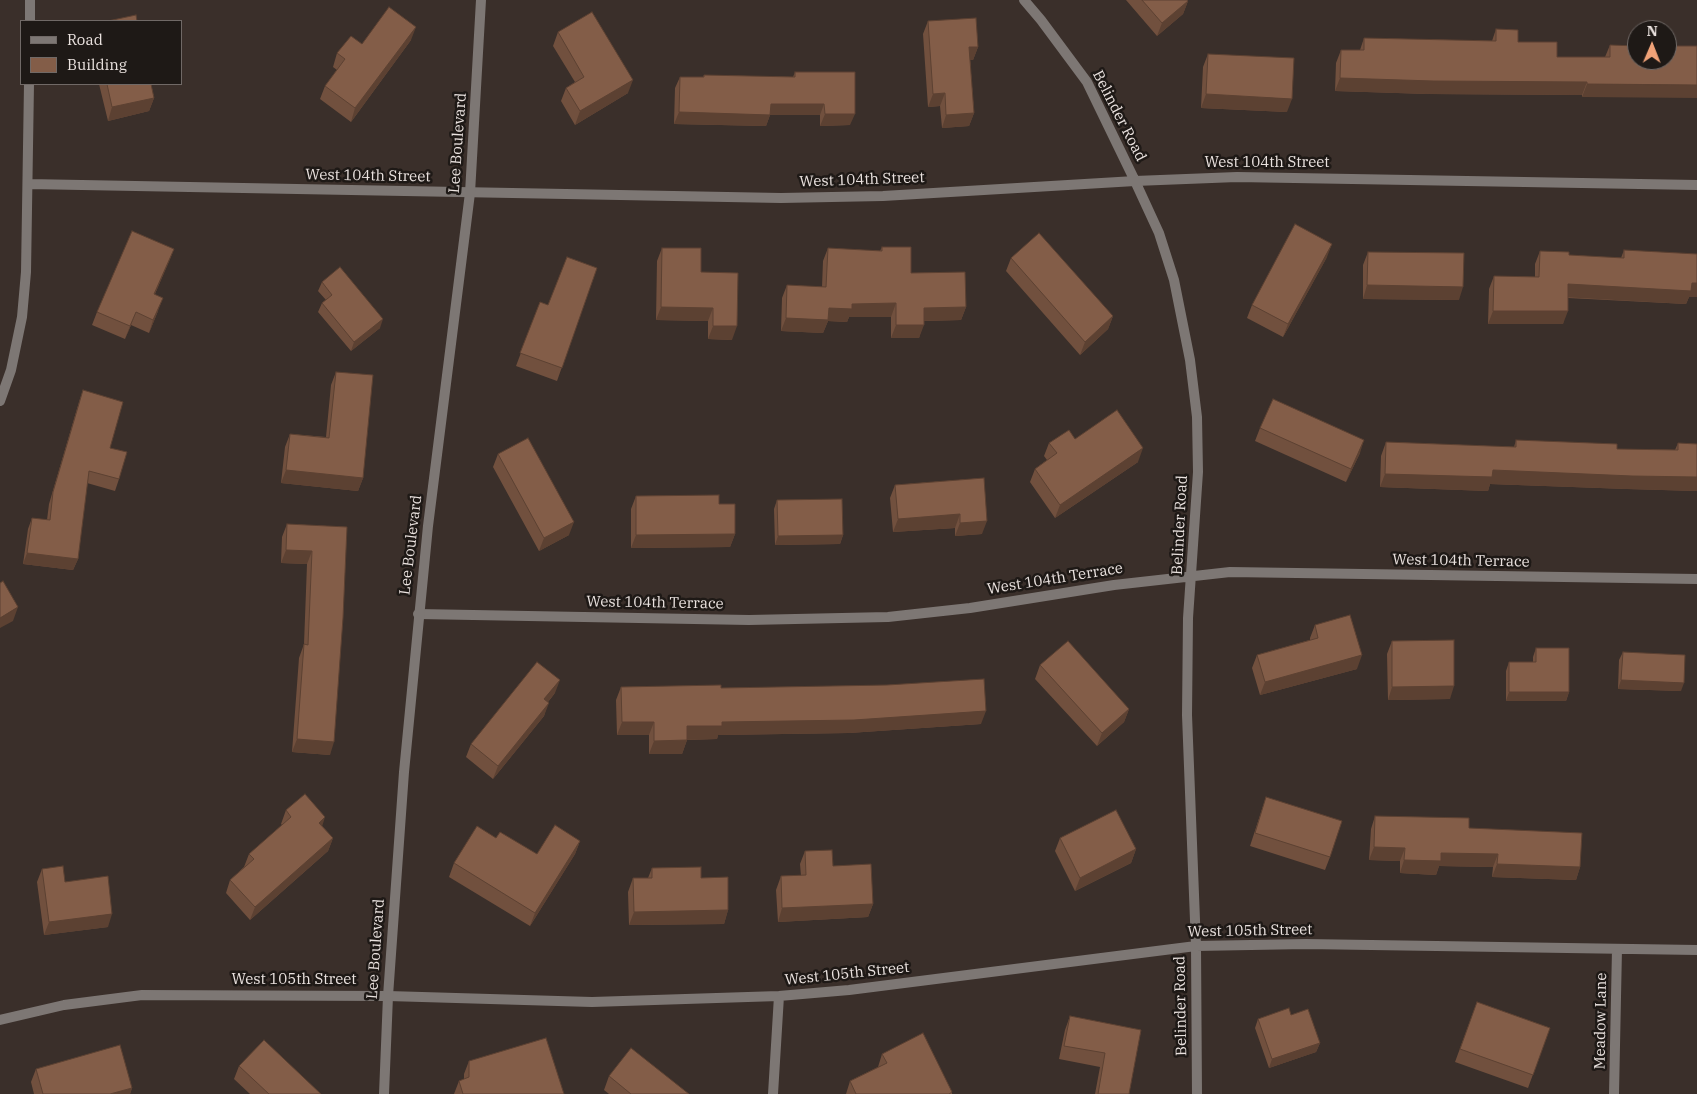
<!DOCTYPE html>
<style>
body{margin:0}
#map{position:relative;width:1697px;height:1094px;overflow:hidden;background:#3a2f2a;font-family:"IBM Plex Serif",serif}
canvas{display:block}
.legend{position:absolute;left:20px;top:20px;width:162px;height:65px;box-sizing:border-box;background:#1e1916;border:1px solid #706966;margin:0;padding:6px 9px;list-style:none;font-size:15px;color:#eae2df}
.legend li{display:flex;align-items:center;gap:10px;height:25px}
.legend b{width:25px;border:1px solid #706966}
.north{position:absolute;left:1627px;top:20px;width:50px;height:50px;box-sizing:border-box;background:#1e1916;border:1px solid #706966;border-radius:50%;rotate:1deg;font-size:14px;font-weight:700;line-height:20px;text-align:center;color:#eae2df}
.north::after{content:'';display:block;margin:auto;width:18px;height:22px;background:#f0a278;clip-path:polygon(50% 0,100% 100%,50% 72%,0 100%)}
</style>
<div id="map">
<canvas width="1697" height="1094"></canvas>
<ul class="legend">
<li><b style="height:6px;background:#7d7774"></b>Road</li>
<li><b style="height:14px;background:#835d48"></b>Building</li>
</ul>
<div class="north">N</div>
</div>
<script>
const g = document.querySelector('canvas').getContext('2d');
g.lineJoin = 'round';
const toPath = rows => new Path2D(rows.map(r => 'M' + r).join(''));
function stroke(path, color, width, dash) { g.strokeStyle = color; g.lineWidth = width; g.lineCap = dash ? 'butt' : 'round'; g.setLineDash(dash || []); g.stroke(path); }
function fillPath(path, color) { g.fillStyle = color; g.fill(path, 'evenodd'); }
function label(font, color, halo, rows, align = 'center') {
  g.font = font + ' "IBM Plex Serif",serif'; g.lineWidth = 5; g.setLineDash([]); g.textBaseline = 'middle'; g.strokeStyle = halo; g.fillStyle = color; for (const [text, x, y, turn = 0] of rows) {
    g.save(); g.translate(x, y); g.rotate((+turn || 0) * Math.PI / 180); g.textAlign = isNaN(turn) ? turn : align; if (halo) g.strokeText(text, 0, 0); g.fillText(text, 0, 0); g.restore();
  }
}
const minor = toPath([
 [1024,0,1041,20,1087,82,1135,181,1159,233,1174,280,1190,360,1197,417,1198,472,1188,618,1187,715,1196,946,1197,1094],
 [30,21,30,0],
 [28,184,781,198,883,196,1135,181,1237,177,1697,185],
 [0,401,11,370,22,317,26,272,29,84],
 [418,614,749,620,888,617,970,608,1114,585,1230,572,1697,579],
 [0,1020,64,1005,142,995,388,996,592,1002,779,996,849,990,1196,946,1306,944,1697,950],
 [773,1094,779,996],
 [1614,1094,1617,949]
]);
const tertiary = toPath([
 [384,1094,388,996,404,772,428,526,470,193,481,0]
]);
const wall = toPath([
 [1126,0,1187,0,1188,1,1183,14,1157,36],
 [928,21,978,47,973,60,970,60,974,113,969,126,942,128,940,106,928,107,923,34],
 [1496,29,1518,42,1557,57,1605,57,1610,45,1637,46,1582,97,1582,95,1428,94,1335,91,1336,63,1341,50,1360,50,1364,38,1492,41],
 [558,32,628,93,575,125,561,101,566,88,575,82,553,46],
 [411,40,351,122,320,99,325,86,337,70,333,67,337,53,362,44],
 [1208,54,1287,112,1201,108,1203,67],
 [795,72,850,125,820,126,820,115,770,115,766,126,674,124,675,88,680,77,703,77,704,75,793,77],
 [99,84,151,84,154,98,149,111,108,121],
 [882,247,911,273,966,307,961,320,924,321,919,338,891,338,891,317,849,317,847,322,828,321,823,333,781,331,782,298,787,285,822,287,823,261,828,248,880,251],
 [662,248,701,272,732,340,708,339,708,321,656,320,657,261],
 [174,249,155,294,158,311,149,333,131,325,125,339,92,325,97,312],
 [1624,250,1689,297,1686,304,1568,298,1563,324,1488,324,1489,289,1494,276,1535,277,1535,264,1540,251,1569,255,1621,258],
 [1368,252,1459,300,1363,299,1363,265],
 [1327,257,1283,337,1247,318,1252,305],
 [1011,258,1113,316,1108,329,1080,355,1006,271],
 [597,268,557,381,516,366,540,302,548,305],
 [322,282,380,328,351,351,318,312,322,303,326,300,318,291],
 [336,372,363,478,358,491,281,483,285,447,290,434,326,437,331,385],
 [83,390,110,448,119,479,115,491,87,483,78,559,73,570,23,564,28,529,32,518,47,520,49,504,79,402],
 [1260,428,1360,453,1346,482,1255,441],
 [1516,440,1617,449,1675,450,1678,443,1697,444,1697,491,1627,489,1490,484,1488,491,1380,487,1381,456,1386,442,1514,447],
 [1049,443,1138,462,1055,518,1030,482,1035,469,1047,460,1044,456],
 [498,454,569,535,539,551,493,467],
 [984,478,982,534,955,536,955,528,893,532,890,498,895,485],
 [636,496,719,504,735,534,730,547,631,548,631,509],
 [777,500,843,535,840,544,775,545,774,509],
 [287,524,347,527,330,755,292,752,299,658,304,644,307,564,281,563,282,537],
 [1315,625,1357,669,1260,695,1252,668,1257,655,1310,640,1310,638],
 [1392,641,1450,699,1388,700,1387,654],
 [1536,648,1569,692,1566,701,1506,701,1506,671,1509,662,1533,662,1533,657],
 [1623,652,1681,691,1618,689,1619,660],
 [1040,665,1129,709,1124,722,1097,746,1035,679],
 [621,687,721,688,981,724,849,733,718,735,717,739,687,740,682,754,649,754,649,735,617,735,616,700],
 [555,693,548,702,544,716,493,779,466,757,471,744],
 [1266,797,1330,857,1325,870,1250,846],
 [286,810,322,826,333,838,328,851,250,920,226,893,230,880,244,867,249,854,282,825,281,824],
 [1375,816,1469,828,1580,867,1576,880,1492,877,1493,867,1439,866,1436,875,1400,873,1400,861,1369,860,1371,829],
 [1060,838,1136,849,1131,863,1075,891,1055,851],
 [580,841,575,854,530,926,449,877,454,863,537,854],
 [805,851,873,904,868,917,778,922,776,890,781,876,801,876,800,864],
 [652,868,701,878,728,910,724,924,629,925,628,892,633,878,648,878],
 [42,869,65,882,108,927,44,935,37,882],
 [1477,1002,1550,1028,1528,1088,1455,1062],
 [1291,1015,1320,1043,1316,1052,1269,1068,1255,1028,1258,1019],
 [1070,1016,1141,1030,1129,1094,1095,1094,1100,1067,1059,1059,1065,1030],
 [882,1054,952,1092,952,1094,846,1094,850,1081,878,1067],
 [469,1061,564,1094,454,1094,459,1081,464,1079,464,1074],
 [239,1066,321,1094,250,1094,234,1079],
 [36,1069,132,1088,130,1094,34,1094,31,1082],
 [609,1076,689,1094,609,1094,604,1090]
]);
const shadedWall = toPath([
 [1188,1,1183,14,1157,36,1162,23],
 [416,27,411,40,351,122,355,108],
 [969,47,978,47,973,60,965,60],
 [1340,78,1587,82,1582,95,1428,94,1335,91],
 [633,80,628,93,575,125,580,111],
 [1587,84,1697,85,1697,98,1582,97],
 [945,93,940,106,928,107,933,94],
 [1206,94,1292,99,1287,112,1201,108],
 [154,98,149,111,108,121,112,107],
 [771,104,824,104,820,115,770,115,766,126,674,124,679,112],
 [974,113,969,126,942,128,946,115],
 [825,114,855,114,850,125,820,126],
 [1332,244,1327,257,1283,337,1288,324],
 [174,249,169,262,149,307,154,294],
 [1692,283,1697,283,1697,297,1689,297,1686,304,1563,297,1568,284],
 [1367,285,1463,287,1459,300,1363,299],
 [163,298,158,311,149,333,153,320],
 [896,303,891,317,849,317,847,322,828,321,823,333,781,331,786,318,829,308,852,304],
 [661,307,713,308,708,321,656,320],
 [966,307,961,320,919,321,924,308],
 [1493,311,1568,311,1563,324,1488,324],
 [136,312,131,325,125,339,130,326],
 [1113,316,1108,329,1080,355,1085,342],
 [383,319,380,328,351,351,354,342],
 [896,325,924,325,919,338,891,338],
 [713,326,737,326,732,340,708,339],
 [1364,440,1360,453,1346,482,1351,469],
 [1143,448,1138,462,1055,518,1060,505],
 [286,470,363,478,358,491,281,483],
 [1493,470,1697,477,1697,491,1627,489,1490,484,1488,491,1380,487,1385,474],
 [960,514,955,528,893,532,898,519],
 [987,521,982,534,955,536,960,523],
 [574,522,569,535,539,551,544,538],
 [735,534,730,547,631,548,636,535],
 [843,535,840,544,775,545,778,536],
 [286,550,312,551,307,564,281,563],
 [27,553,78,559,73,570,23,564],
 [18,607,13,621,0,628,0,618],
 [1362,655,1357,669,1260,695,1265,682],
 [560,680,555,693,539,713,544,699],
 [1621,680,1684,683,1681,691,1618,689],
 [1454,686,1450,699,1388,700,1392,687],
 [1509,692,1569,692,1566,701,1506,701],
 [549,703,544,716,493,779,498,766],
 [1129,709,1124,722,1097,746,1102,733],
 [986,711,981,724,849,733,718,735,717,739,682,740,687,726,722,722],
 [622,722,654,722,649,735,617,735],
 [297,739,334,742,330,755,292,752],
 [687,740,682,754,649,754,654,741],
 [325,817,321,830,319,823],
 [333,838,328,851,250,920,255,907],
 [580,841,575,854,530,926,535,913],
 [1374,847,1405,848,1400,861,1369,860],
 [1136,849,1131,863,1075,891,1080,878],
 [1441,853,1498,854,1493,867,1439,866,1436,875,1400,873,1404,860],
 [1497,864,1580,867,1576,880,1492,877],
 [873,904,868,917,778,922,782,908],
 [728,910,724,924,629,925,634,912],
 [112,914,108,927,44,935,49,922],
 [1320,1043,1316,1052,1269,1068,1272,1059],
 [132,1088,130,1094,110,1094]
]);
const building = toPath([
 [1142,0,1187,0,1188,1,1162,23,1142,0],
 [389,7,416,27,355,108,325,86,345,59,337,53,351,36,362,44,389,7],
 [592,12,633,80,580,111,566,88,584,77,558,32,592,12],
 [136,15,137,21,108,21,136,15],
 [976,18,978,47,969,47,974,113,946,115,945,93,933,94,928,21,976,18],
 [1496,29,1518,30,1518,42,1557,42,1557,57,1610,57,1610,45,1637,46,1637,60,1667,60,1667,46,1697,46,1697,85,1587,84,1587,82,1433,81,1340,78,1341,50,1364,50,1364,38,1496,41,1496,29],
 [1208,54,1294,58,1292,99,1206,94,1208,54],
 [795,72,855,72,855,114,825,114,824,104,771,104,770,115,679,112,680,77,704,77,704,75,795,77,795,72],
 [107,84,151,84,154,98,112,107,107,84],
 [1295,224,1332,244,1288,324,1252,305,1295,224],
 [132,231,174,249,154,294,163,298,153,320,136,312,130,326,97,312,132,231],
 [1039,233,1113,316,1085,342,1011,258,1039,233],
 [882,247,911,247,911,273,965,272,966,307,924,308,924,325,896,325,896,303,852,304,852,309,829,308,828,320,786,318,787,285,826,287,828,248,882,251,882,247],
 [662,248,701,248,701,272,738,273,737,326,713,326,713,308,661,307,662,248],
 [1624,250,1697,254,1697,283,1692,283,1691,291,1568,284,1568,311,1493,311,1494,276,1539,277,1540,251,1569,252,1569,255,1624,258,1624,250],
 [1368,252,1464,253,1463,287,1367,285,1368,252],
 [567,257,597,268,562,368,520,353,540,302,548,305,567,257],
 [340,267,383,319,354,342,322,303,332,295,322,282,340,267],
 [336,372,373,375,363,478,286,470,290,434,329,438,336,372],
 [83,390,123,402,110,448,127,452,119,479,89,471,78,559,27,553,32,518,50,520,53,492,83,390],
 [1273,399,1364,440,1351,469,1260,428,1273,399],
 [1117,410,1143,448,1060,505,1035,469,1057,453,1049,443,1069,430,1075,439,1117,410],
 [528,438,574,522,544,538,498,454,528,438],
 [1516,440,1617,444,1617,449,1678,450,1678,443,1697,444,1697,477,1632,476,1493,470,1492,477,1385,474,1386,442,1516,447,1516,440],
 [984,478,987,521,960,523,960,514,898,519,895,485,984,478],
 [719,495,719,504,735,504,735,534,636,535,636,496,719,495],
 [842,499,843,535,778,536,777,500,842,499],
 [287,524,347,527,343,618,334,742,297,739,304,644,308,645,312,551,286,550,287,524],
 [3,581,18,607,0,618,0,583,3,581],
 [1350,615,1362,655,1265,682,1257,655,1318,638,1315,625,1350,615],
 [1454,640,1454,686,1392,687,1392,641,1454,640],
 [1068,641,1129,709,1102,733,1040,665,1068,641],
 [1536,648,1569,648,1569,692,1509,692,1509,662,1536,662,1536,648],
 [1623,652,1685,655,1684,683,1621,680,1623,652],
 [537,662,560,680,544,699,549,703,498,766,471,744,537,662],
 [984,679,986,711,854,720,722,722,722,726,687,726,687,740,654,741,654,722,622,722,621,687,721,685,721,688,887,685,984,679],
 [305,794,325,817,319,823,333,838,255,907,230,880,254,859,249,854,291,817,286,810,305,794],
 [1266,797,1342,821,1330,857,1255,833,1266,797],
 [1116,810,1136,849,1080,878,1060,838,1116,810],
 [1375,816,1469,818,1469,828,1582,833,1580,867,1497,864,1498,854,1441,853,1441,861,1404,860,1405,848,1374,847,1375,816],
 [555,825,580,841,535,913,454,863,477,826,496,838,500,832,537,854,555,825],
 [832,850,833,866,871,864,873,904,782,908,781,876,806,875,805,851,832,850],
 [63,866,65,882,108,876,112,914,49,922,42,869,63,866],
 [701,867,701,878,728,877,728,910,634,912,633,878,652,878,652,868,701,867],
 [1477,1002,1550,1028,1533,1075,1460,1049,1477,1002],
 [1289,1008,1291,1015,1308,1009,1320,1043,1272,1059,1258,1019,1289,1008],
 [1070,1016,1141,1030,1129,1094,1098,1094,1105,1053,1064,1046,1070,1016],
 [923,1033,952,1092,949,1094,856,1094,850,1081,887,1063,882,1054,923,1033],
 [546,1038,564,1094,463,1094,459,1081,469,1077,469,1061,546,1038],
 [264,1040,321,1094,269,1094,239,1066,264,1040],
 [120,1045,132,1088,110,1094,43,1094,36,1069,120,1045],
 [631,1048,689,1094,631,1094,609,1076,631,1048]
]);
const streetNames = [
 ["Belinder Road",1119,116,63],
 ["Lee Boulevard",458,143,-86],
 ["West 104th Street",1267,163],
 ["West 104th Street",368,176,1],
 ["West 104th Street",862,180,-2],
 ["Belinder Road",1180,525,-87],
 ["Lee Boulevard",411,545,-83],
 ["West 104th Terrace",1461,561,1],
 ["West 104th Terrace",1055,579,-9],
 ["West 104th Terrace",655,603,1],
 ["West 105th Street",1250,931,-1],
 ["Lee Boulevard",376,949,-86],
 ["West 105th Street",847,974,-6],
 ["West 105th Street",294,980],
 ["Belinder Road",1181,1006,-91],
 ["Meadow Lane",1601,1021,-89]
];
stroke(minor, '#7d7774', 10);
stroke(tertiary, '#7d7774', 10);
fillPath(wall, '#71503e');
fillPath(shadedWall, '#5c4132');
fillPath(building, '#835d48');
stroke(building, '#5c4132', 1);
label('15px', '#eae2df', '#1e1916', streetNames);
</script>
